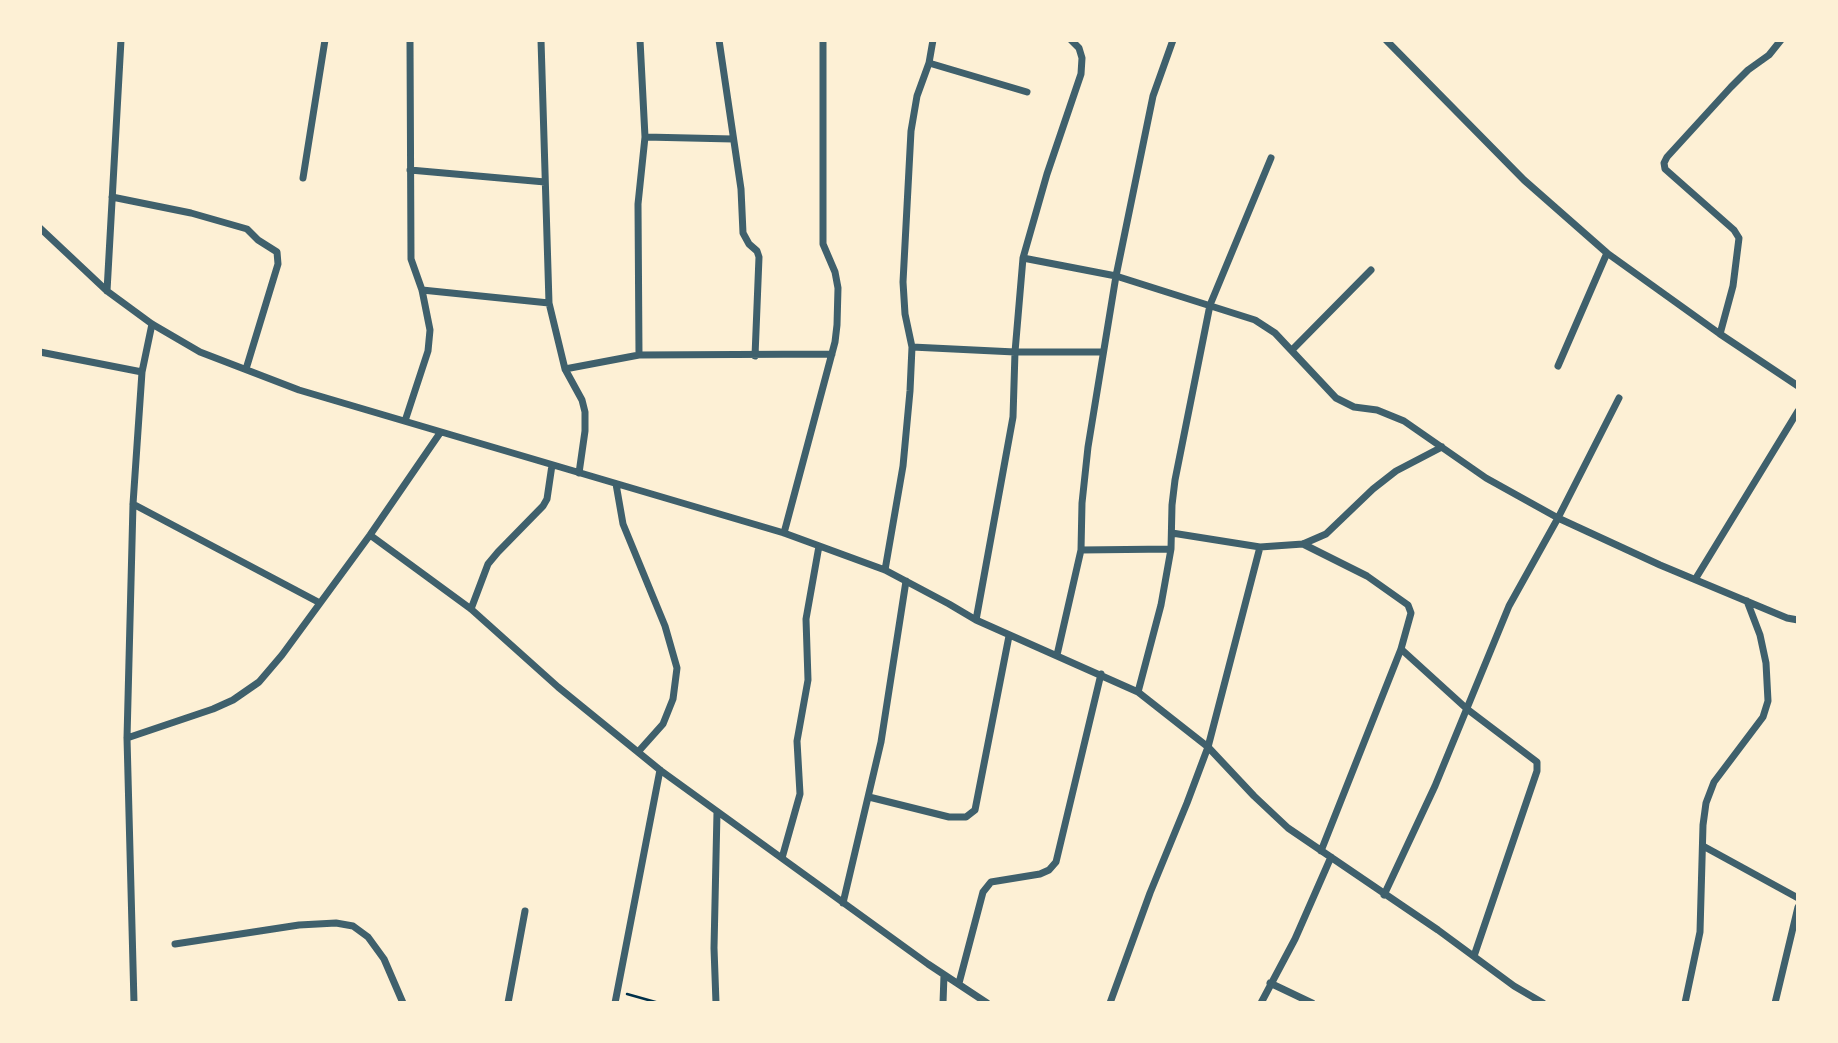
<!DOCTYPE html>
<style>
body{margin:0}
#map{position:relative;width:1838px;height:1043px;overflow:hidden;background:#fdf0d5;font-family:"Fira Sans Condensed",sans-serif}
canvas{display:block}
.frame{position:absolute;inset:0;border:42px solid #fdf0d5;pointer-events:none}
</style>
<div id="map">
<canvas width="1838" height="1043"></canvas>
<div class="frame"></div>
</div>
<script>
const g = document.querySelector('canvas').getContext('2d');
g.lineJoin = 'round';
const toPath = rows => new Path2D(rows.map(r => 'M' + r).join(''));
function stroke(path, color, width, dash) { g.strokeStyle = color; g.lineWidth = width; g.lineCap = dash ? 'butt' : 'round'; g.setLineDash(dash || []); g.stroke(path); }
const path = toPath([
 [627,994,659,1003]
]);
const minor = toPath([
 [541,40,549,303,565,369,582,400,585,412,585,431,579,473],
 [719,40,741,189,743,233,749,244,757,251,759,257,755,356],
 [1386,40,1524,180,1607,253,1720,334,1798,386],
 [929,63,1027,92],
 [645,137,733,139],
 [410,170,545,182],
 [303,178,325,40],
 [112,197,191,213,247,229,258,240,277,252,278,264,246,369],
 [40,228,107,291,152,324,200,352,299,390,784,533,885,570,949,604,976,620,1138,692,1208,747,1254,796,1288,828,1438,930,1514,986,1543,1003],
 [1023,258,1116,276,1255,320,1275,333,1336,398,1354,407,1377,410,1404,421,1486,478,1558,518,1660,565,1787,618,1798,620],
 [422,290,549,303],
 [107,291,121,40],
 [1720,334,1733,286,1739,238,1734,230,1665,169,1664,163,1667,157,1731,87,1748,70,1769,55,1781,40],
 [912,347,1015,352,1103,352],
 [1292,350,1371,270],
 [40,352,142,372],
 [639,355,638,204,645,137,640,40],
 [1558,366,1607,253],
 [565,369,639,355,832,354],
 [405,421,428,351,430,330,422,290,411,259,410,40],
 [616,484,623,524,665,626,677,668,673,699,663,724,638,752],
 [133,504,320,603],
 [784,533,835,342,837,325,838,288,835,272,823,244,823,40],
 [1172,533,1260,547,1303,544,1326,534,1373,489,1396,471,1442,447],
 [370,535,471,609,558,687,660,770,928,964,987,1003],
 [1303,544,1367,576,1408,605,1411,613,1401,649,1321,851],
 [1081,550,1171,549],
 [885,570,903,466,910,391,912,347,905,314,903,282,911,131,917,96,929,63,933,40],
 [1696,578,1798,411],
 [471,609,488,564,498,552,543,506,547,499,552,465],
 [976,620,1013,417,1015,352,1023,258,1047,174,1081,74,1082,58,1079,48,1071,40],
 [1401,649,1467,709,1537,762,1537,771,1474,956],
 [1057,655,1081,550,1082,503,1088,447,1116,276,1153,96,1173,40],
 [1138,692,1161,605,1171,549,1172,505,1175,480,1210,305,1271,158],
 [127,738,213,709,233,700,259,682,282,655,370,535,440,433],
 [869,797,949,817,966,817,975,810,1009,636],
 [1703,846,1798,898],
 [782,858,800,794,797,741,808,680,806,619,819,546],
 [1384,895,1435,786,1509,606,1558,518,1619,398],
 [843,903,881,742,906,581],
 [175,944,299,925,336,923,353,926,368,937,384,959,403,1003],
 [959,983,983,892,991,882,1040,874,1049,870,1056,862,1101,674],
 [1270,983,1312,1003],
 [134,1003,127,738,133,504,142,372,152,324],
 [508,1003,525,911],
 [615,1003,660,770],
 [716,1003,714,948,717,812],
 [943,1003,944,975],
 [1110,1003,1150,893,1187,803,1208,747,1260,547],
 [1261,1003,1295,939,1331,857],
 [1685,1003,1700,932,1703,825,1706,803,1714,782,1763,717,1768,701,1766,663,1760,635,1747,601],
 [1775,1003,1798,907]
]);
stroke(path, '#003049', 2.5);
stroke(minor, '#3f606c', 7);
</script>
